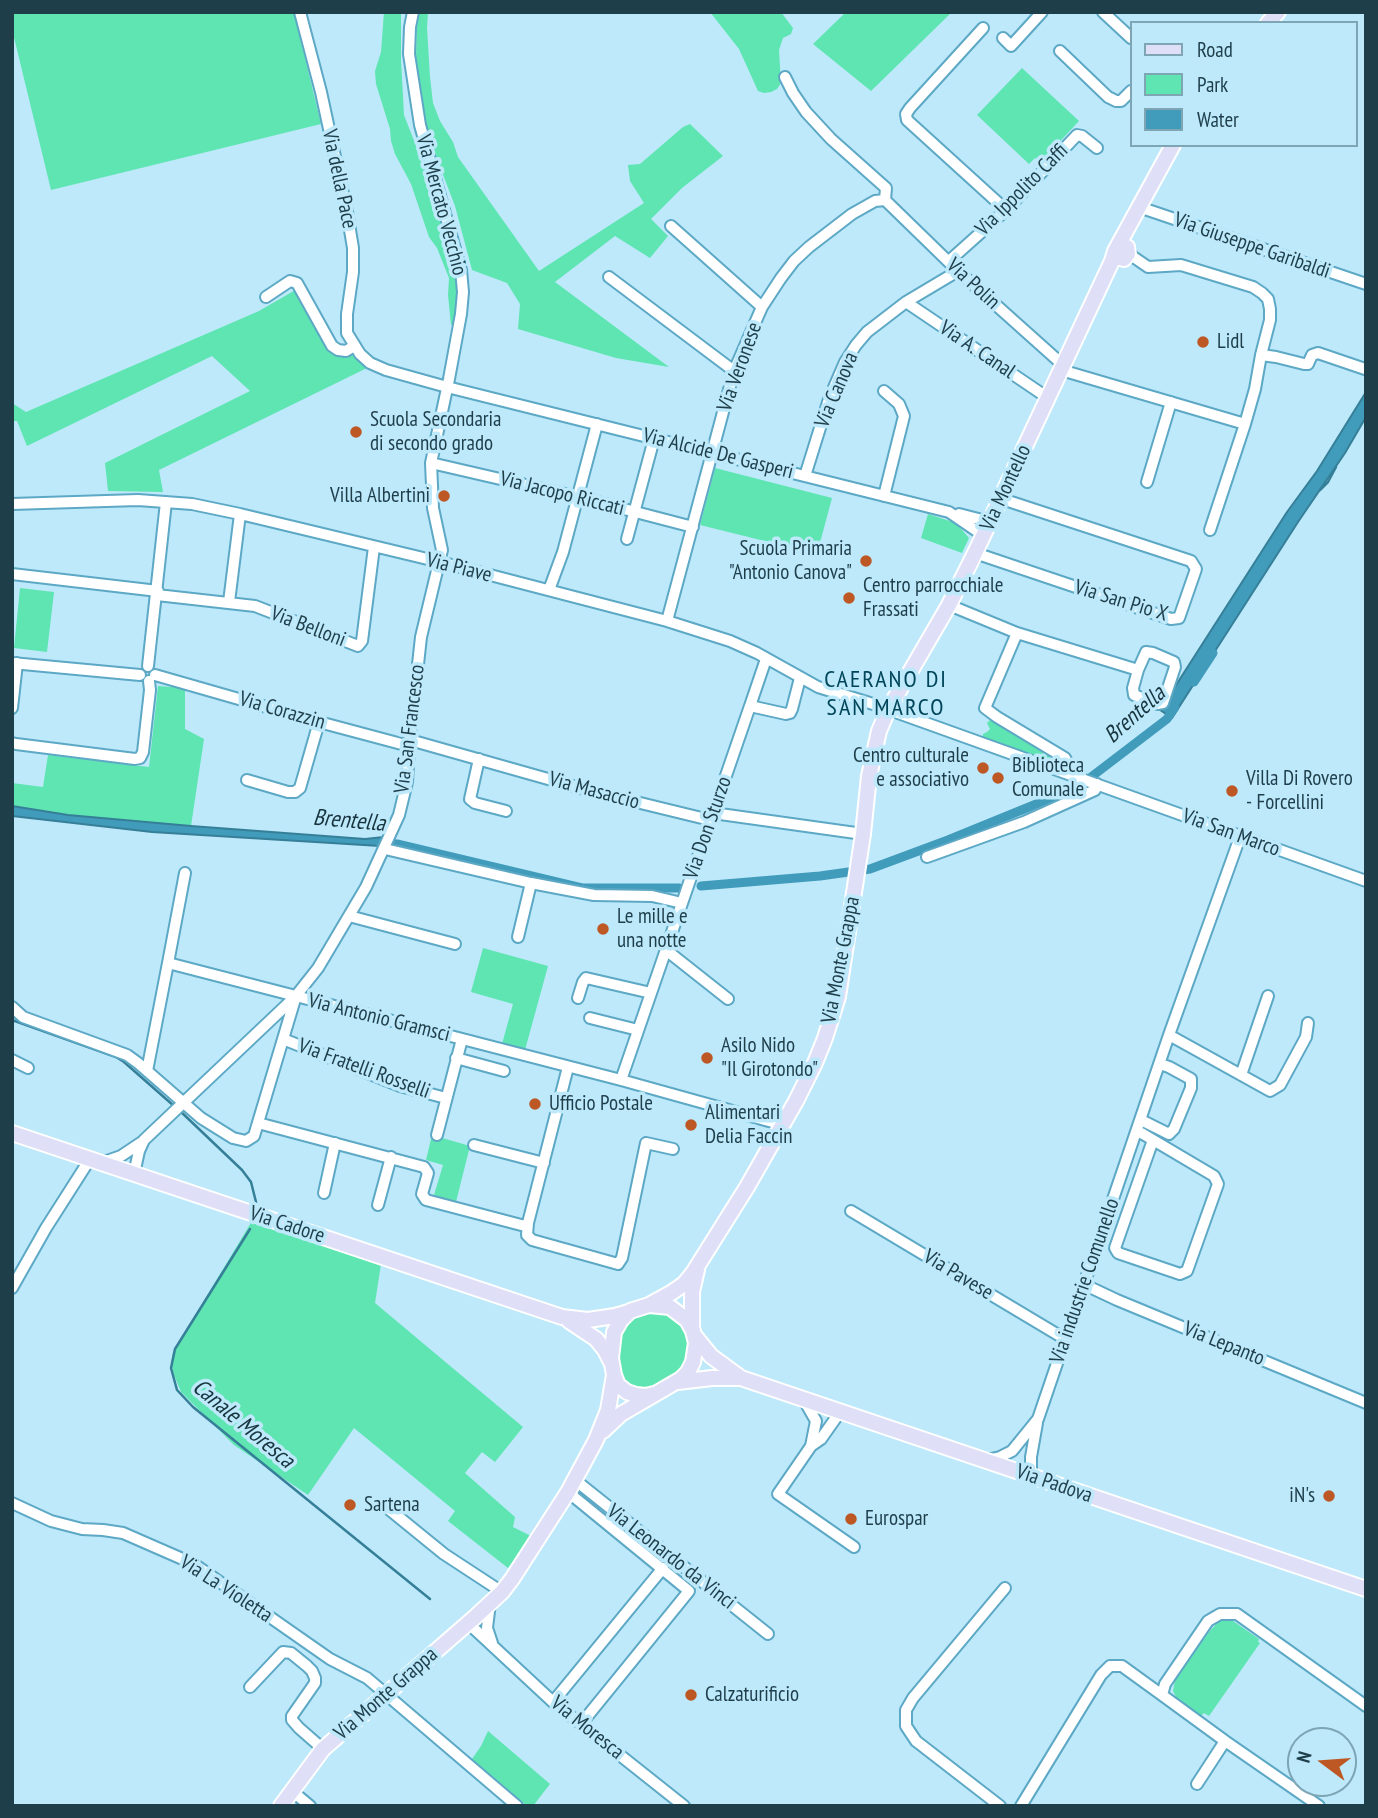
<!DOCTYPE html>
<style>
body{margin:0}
#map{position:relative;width:1378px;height:1818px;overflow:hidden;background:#bde9fb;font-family:"PT Sans Narrow",sans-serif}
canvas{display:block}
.frame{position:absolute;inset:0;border:14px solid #1e3e4a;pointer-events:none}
.legend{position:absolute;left:1130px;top:21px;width:228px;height:126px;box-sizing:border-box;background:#bde9fb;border:2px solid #7da5b4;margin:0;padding:9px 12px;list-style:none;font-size:21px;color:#1e3e4a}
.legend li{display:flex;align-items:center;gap:14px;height:35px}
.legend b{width:35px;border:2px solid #7da5b4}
.north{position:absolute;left:1287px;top:1727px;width:70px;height:70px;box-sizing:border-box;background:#bde9fb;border:2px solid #7da5b4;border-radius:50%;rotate:286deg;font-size:19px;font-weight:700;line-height:28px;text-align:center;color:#1e3e4a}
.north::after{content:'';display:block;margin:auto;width:24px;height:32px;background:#bd5825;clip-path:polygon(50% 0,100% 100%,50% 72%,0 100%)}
</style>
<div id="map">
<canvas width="1378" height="1818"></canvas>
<div class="frame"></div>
<ul class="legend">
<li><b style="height:9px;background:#dfe0f7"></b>Road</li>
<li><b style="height:19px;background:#5ee5b1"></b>Park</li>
<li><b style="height:19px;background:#419bba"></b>Water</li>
</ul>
<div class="north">N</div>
</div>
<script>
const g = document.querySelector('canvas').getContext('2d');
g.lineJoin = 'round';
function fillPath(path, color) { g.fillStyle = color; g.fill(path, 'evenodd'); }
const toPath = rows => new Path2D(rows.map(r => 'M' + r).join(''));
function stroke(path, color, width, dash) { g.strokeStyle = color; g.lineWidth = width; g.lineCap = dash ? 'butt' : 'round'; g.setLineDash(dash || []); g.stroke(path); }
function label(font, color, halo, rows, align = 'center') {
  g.font = font + ' "PT Sans Narrow",sans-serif'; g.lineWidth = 7; g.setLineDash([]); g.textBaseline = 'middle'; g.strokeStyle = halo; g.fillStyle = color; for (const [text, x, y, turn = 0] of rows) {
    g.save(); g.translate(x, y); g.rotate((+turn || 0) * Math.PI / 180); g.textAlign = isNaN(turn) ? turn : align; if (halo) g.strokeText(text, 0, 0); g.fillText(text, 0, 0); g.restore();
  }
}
const green = toPath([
 [12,12,294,12,321,124,51,190,12,29],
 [384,12,401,12,401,60,404,115,441,210,461,288,456,323,451,325,448,295,449,278,437,248,429,237,411,184,395,154,391,141,390,129,376,84,375,71,381,52],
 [417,12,428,12,427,28,430,77,433,103,440,121,453,142,458,157,539,271,644,203,630,181,628,165,640,164,683,127,690,124,723,156,682,188,651,219,668,236,650,258,615,236,555,282,669,367,616,358,518,329,520,304,507,283,472,270,455,206,419,112,416,60],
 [710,12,781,12,793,28,791,34,783,38,779,50,781,83,777,89,771,92,764,93,758,91,739,49],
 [846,12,952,12,871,91,813,44],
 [1022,68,1079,121,1040,163,1035,158,1029,164,977,115],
 [297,289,333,354,349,353,369,367,159,470,163,492,108,491,105,463,250,391,212,356,27,446,17,421,12,421,12,403,26,412,259,311],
 [715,468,832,498,817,554,700,525],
 [928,514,956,523,969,538,962,553,921,538],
 [20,588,54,592,47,652,14,648],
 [158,686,185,688,185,729,204,739,191,826,68,815,12,806,12,783,43,787,48,755,149,767],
 [990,720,1059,761,1058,764,1054,765,983,739,983,734,987,732,990,729,987,723],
 [483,948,548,966,525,1050,502,1044,513,1004,471,992],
 [432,1135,470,1146,456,1202,434,1195,443,1165,426,1160],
 [252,1221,381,1264,375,1303,523,1427,495,1462,482,1452,465,1473,515,1517,513,1527,531,1536,508,1568,448,1521,455,1511,354,1428,308,1495,234,1445,181,1392,174,1375,171,1363,173,1352],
 [650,1311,667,1312,683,1323,690,1339,689,1358,679,1373,651,1389,647,1390,634,1389,624,1382,618,1369,617,1346,619,1335,624,1325,634,1316],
 [1224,1619,1233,1621,1259,1639,1258,1642,1260,1643,1209,1716,1204,1713,1201,1716,1177,1699,1173,1691,1175,1680,1209,1632,1218,1622],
 [488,1731,550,1784,533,1806,527,1806,472,1759,481,1746]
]);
const water = toPath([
 [1366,392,1366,417,1345,453,1298,522,1172,718,1160,710,1287,512,1317,471,1366,392],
 [12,806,68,815,191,826,365,839,384,837,380,846,152,832,12,816,12,806]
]);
const stream = toPath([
 [1320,490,1328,482,1336,467],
 [12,1020,116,1057,124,1062,174,1106],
 [179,1110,242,1170,251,1182,256,1202],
 [250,1229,175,1349,171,1368,177,1390,193,1407,430,1599]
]);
const canal = toPath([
 [1194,682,1213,653],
 [380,843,397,844,582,888,679,888],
 [701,886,820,876,870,869,948,840,1078,787,1167,719,1175,707]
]);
const minor = toPath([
 [300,12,321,92,347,212,353,248,353,272,347,314,347,333,360,354,370,363,386,370,447,387,949,512,984,536],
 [1103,12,1131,38],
 [983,28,910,108,906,114,907,120,1006,210],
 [1003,38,1011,46,1042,12],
 [1060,51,1108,97,1116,101,1121,101,1131,91],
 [785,77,793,93,806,112,831,139,886,188,885,200],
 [1139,207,1366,284],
 [671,226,762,307],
 [1128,250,1132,256,1148,267,1181,265,1253,287,1262,293,1268,299,1270,309,1270,320,1261,355],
 [949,261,1006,210,1077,135,1082,136,1097,148],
 [609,277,734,371],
 [266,297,290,281,297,283,332,346,338,350,346,351,354,346],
 [906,302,1048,398],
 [1061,370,1245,424,1255,389,1261,355,1276,357,1304,364,1308,364,1312,355,1318,353,1365,369],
 [431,463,578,497,693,527],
 [805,476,829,399,845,362,856,345,867,332,906,302,958,271],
 [1147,482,1171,402],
 [884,496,904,416,899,404,884,391],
 [12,504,138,500,192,504,240,514,440,562,667,621,730,641,757,653,818,687,873,704,1366,881],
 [959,514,990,522],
 [1210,530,1245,424],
 [627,539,654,439],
 [975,553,1171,619,1179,618,1196,569,1191,561,1002,499],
 [12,574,158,591],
 [549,590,563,552,597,424],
 [157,595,255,606,358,646,362,641,374,547],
 [229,602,240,514],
 [949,605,1017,633,1138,670,1133,688,1134,695,1157,704,1163,703,1175,667,1174,662,1153,653,1146,652,1138,670],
 [667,621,734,371,762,307,781,278,794,261,809,247,852,214,875,201,885,200,958,271,1063,365],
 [1017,633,985,708,997,717,1065,758,1072,771,1071,775],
 [766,659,750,706,786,714,790,713,792,709,800,678],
 [12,663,140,675],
 [148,666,166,502],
 [155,675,319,722,409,746],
 [12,708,17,663],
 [410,740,587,790,710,820],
 [12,743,16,744,135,759,140,758,143,752,150,690,149,681],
 [479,759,470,799,475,803,506,811],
 [247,780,288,792,295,792,300,788,319,722],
 [713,813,863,834],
 [385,849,531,883,594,895,652,896,682,903],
 [927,857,1024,822,1095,790,1097,784],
 [185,873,168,963,621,1080,783,1125],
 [349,916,455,944],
 [518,937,531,883],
 [666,950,728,999],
 [578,998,583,982,586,978,651,993],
 [12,1007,23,1017,127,1055,138,1063,201,1118,233,1138,246,1141,254,1136,295,999],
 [590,1018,638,1030],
 [1169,1035,1270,1091,1280,1085,1306,1037,1308,1023],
 [283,1039,400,1086,446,1098],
 [456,1058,504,1071],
 [12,1060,28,1068],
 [147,1071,168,963],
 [1241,1075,1268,996],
 [621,1080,750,706],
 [1141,1120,1169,1134,1174,1129,1191,1088,1191,1079,1169,1067,1160,1064],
 [258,1123,424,1167,428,1173,422,1194,426,1200,525,1226,528,1223,568,1067],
 [1137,1131,1143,1134,1214,1176,1218,1184,1187,1271,1180,1274,1118,1253,1115,1248,1153,1140],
 [437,1135,462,1039],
 [474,1145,544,1163],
 [101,1163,121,1156,142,1142],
 [134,1174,139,1151,144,1140,295,997,318,968,366,887,399,815,407,782,409,746,421,637,442,550,433,508,431,463,449,379,461,314,463,292,461,270,420,125,409,54,410,27,413,12],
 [324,1193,335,1143],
 [378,1205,391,1157],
 [851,1211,1065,1339],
 [528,1223,527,1235,532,1240,618,1264,622,1258,646,1143,673,1149],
 [1083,1284,1117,1300,1366,1403],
 [12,1288,46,1228,90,1159],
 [804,1400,816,1421,811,1446],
 [840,1412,821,1439,811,1446,778,1494,854,1547],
 [987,1460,1000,1457,1012,1451,1038,1419,1169,1035,1240,837],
 [1031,1476,1031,1457,1037,1423],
 [575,1480,768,1634],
 [568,1492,689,1591,581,1724],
 [12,1503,51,1521,82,1529,103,1530,123,1533,194,1564,330,1659,367,1678,517,1806],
 [385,1506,444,1554,502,1592],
 [490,1603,487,1628,492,1643],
 [468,1623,553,1702,684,1806],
 [250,1687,283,1652,291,1653,307,1666,312,1671,315,1678,315,1683,292,1716,292,1720,299,1728,323,1749],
 [553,1702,663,1568],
 [1197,1784,1225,1741],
 [292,1791,310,1806],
 [1000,1806,916,1741,906,1726,906,1710,913,1698,1005,1588],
 [1021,1806,1101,1675,1110,1666,1122,1666,1162,1695],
 [1319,1806,1225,1741,1162,1695,1165,1684,1208,1621,1220,1614,1237,1614,1366,1706]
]);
const major = toPath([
 [1268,23,1278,12],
 [1112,261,1118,257,1124,259,1128,254,1127,247,1123,245,1118,246],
 [12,1133,562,1317,588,1320,615,1316,629,1312],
 [569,1321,596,1339,605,1350,611,1362],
 [692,1326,692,1292,697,1270],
 [694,1335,711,1356,741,1378,1366,1589],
 [678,1382,712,1378,741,1378],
 [654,1394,646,1396,636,1395,627,1392,618,1385,614,1375,611,1358,614,1332,621,1320,630,1311,649,1305,671,1293,684,1284,693,1273,747,1187,796,1101,815,1063,825,1038,838,997,863,834,869,776,879,731,888,710,949,605,975,553,1112,261,1115,251,1173,145],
 [603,1431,621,1414,681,1379,688,1372,693,1362,696,1343,693,1331,687,1320,670,1307,649,1305],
 [281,1806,323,1749,474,1618,502,1592,512,1579,568,1492,596,1440,608,1410,614,1375]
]);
const markers = [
 [1203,342,7,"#bd5825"],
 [356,432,7,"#bd5825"],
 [444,496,7,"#bd5825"],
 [866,561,7,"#bd5825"],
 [849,598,7,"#bd5825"],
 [983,768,7,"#bd5825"],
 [998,778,7,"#bd5825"],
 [1232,791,7,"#bd5825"],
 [603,929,7,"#bd5825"],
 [707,1058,7,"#bd5825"],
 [535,1104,7,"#bd5825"],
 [691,1125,7,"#bd5825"],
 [1329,1496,7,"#bd5825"],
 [350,1505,7,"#bd5825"],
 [851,1519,7,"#bd5825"],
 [691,1695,7,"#bd5825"]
];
const streetNames = [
 ["Via della Pace",339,179,78],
 ["Via Ippolito Caffi",1022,190,-45],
 ["Via Mercato Vecchio",441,205,75],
 ["Via Giuseppe Garibaldi",1252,246,19],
 ["Via Polin",973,284,43],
 ["Via A. Canal",977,350,34],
 ["Via Veronese",740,367,-70],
 ["Via Canova",837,390,-67],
 ["Via Alcide De Gasperi",718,454,14],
 ["Via Montello",1006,488,-65],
 ["Via Jacopo Riccati",562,494,14],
 ["Via Piave",459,568,14],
 ["Via San Pio X",1121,601,17],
 ["Via Belloni",308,627,21],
 ["Via Corazzin",282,711,16],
 ["Via San Francesco",410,729,-83],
 ["Via Masaccio",594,791,15],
 ["Via Don Sturzo",708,828,-71],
 ["Via San Marco",1231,833,20],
 ["Via Monte Grappa",841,960,-79],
 ["Via Antonio Gramsci",379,1018,14],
 ["Via Fratelli Rosselli",364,1069,20],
 ["Via Cadore",287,1225,18],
 ["Via Pavese",958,1275,31],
 ["Via industrie Comunello",1085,1281,-71],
 ["Via Lepanto",1224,1344,22],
 ["Via Padova",1054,1484,19],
 ["Via Leonardo da Vinci",671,1557,38],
 ["Via La Violetta",226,1589,33],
 ["Via Monte Grappa",386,1694,-41],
 ["Via Moresca",587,1728,39]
];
const poiNames = [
 ["Lidl",1217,342],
 ["Scuola Secondaria",370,420],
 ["di secondo grado",370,444],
 ["Villa Albertini",430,496,"right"],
 ["Scuola Primaria",852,549,"right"],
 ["\"Antonio Canova\"",852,573,"right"],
 ["Centro parrocchiale",863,586],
 ["Frassati",863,610],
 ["Centro culturale",969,756,"right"],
 ["e associativo",969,780,"right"],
 ["Biblioteca",1012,766],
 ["Comunale",1012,790],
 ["Villa Di Rovero",1246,779],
 ["- Forcellini",1246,803],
 ["Le mille e",617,917],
 ["una notte",617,941],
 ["Asilo Nido",721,1046],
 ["\"Il Girotondo\"",721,1070],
 ["Ufficio Postale",549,1104],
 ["Alimentari",705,1113],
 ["Delia Faccin",705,1137],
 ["iN's",1315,1496,"right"],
 ["Sartena",364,1505],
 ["Eurospar",865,1519],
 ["Calzaturificio",705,1695]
];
const waterNames = [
 ["Brentella",1135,715,-42],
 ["Brentella",349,821,5],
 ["Canale Moresca",243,1424,40]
];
const quarterNames = [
 ["CAERANO DI",886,680],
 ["SAN MARCO",886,708]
];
fillPath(green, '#5ee5b1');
fillPath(water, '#419bba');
stroke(water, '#367f98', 2);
stroke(stream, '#367f98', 2.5);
stroke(canal, '#419bba', 9);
stroke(minor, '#5ca8c5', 14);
stroke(major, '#fff', 18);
stroke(minor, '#fff', 10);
stroke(major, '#dfe0f7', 14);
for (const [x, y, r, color] of markers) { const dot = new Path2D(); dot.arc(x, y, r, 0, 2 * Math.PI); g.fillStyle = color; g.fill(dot); stroke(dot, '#bde9fb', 2.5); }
label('21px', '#1e3e4a', '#bde9fb', streetNames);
label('21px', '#1e3e4a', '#bde9fb', poiNames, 'left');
label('italic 23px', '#18343e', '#bde9fb', waterNames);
g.letterSpacing = '2px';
label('24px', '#004559', '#bde9fb', quarterNames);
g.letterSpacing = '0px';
</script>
